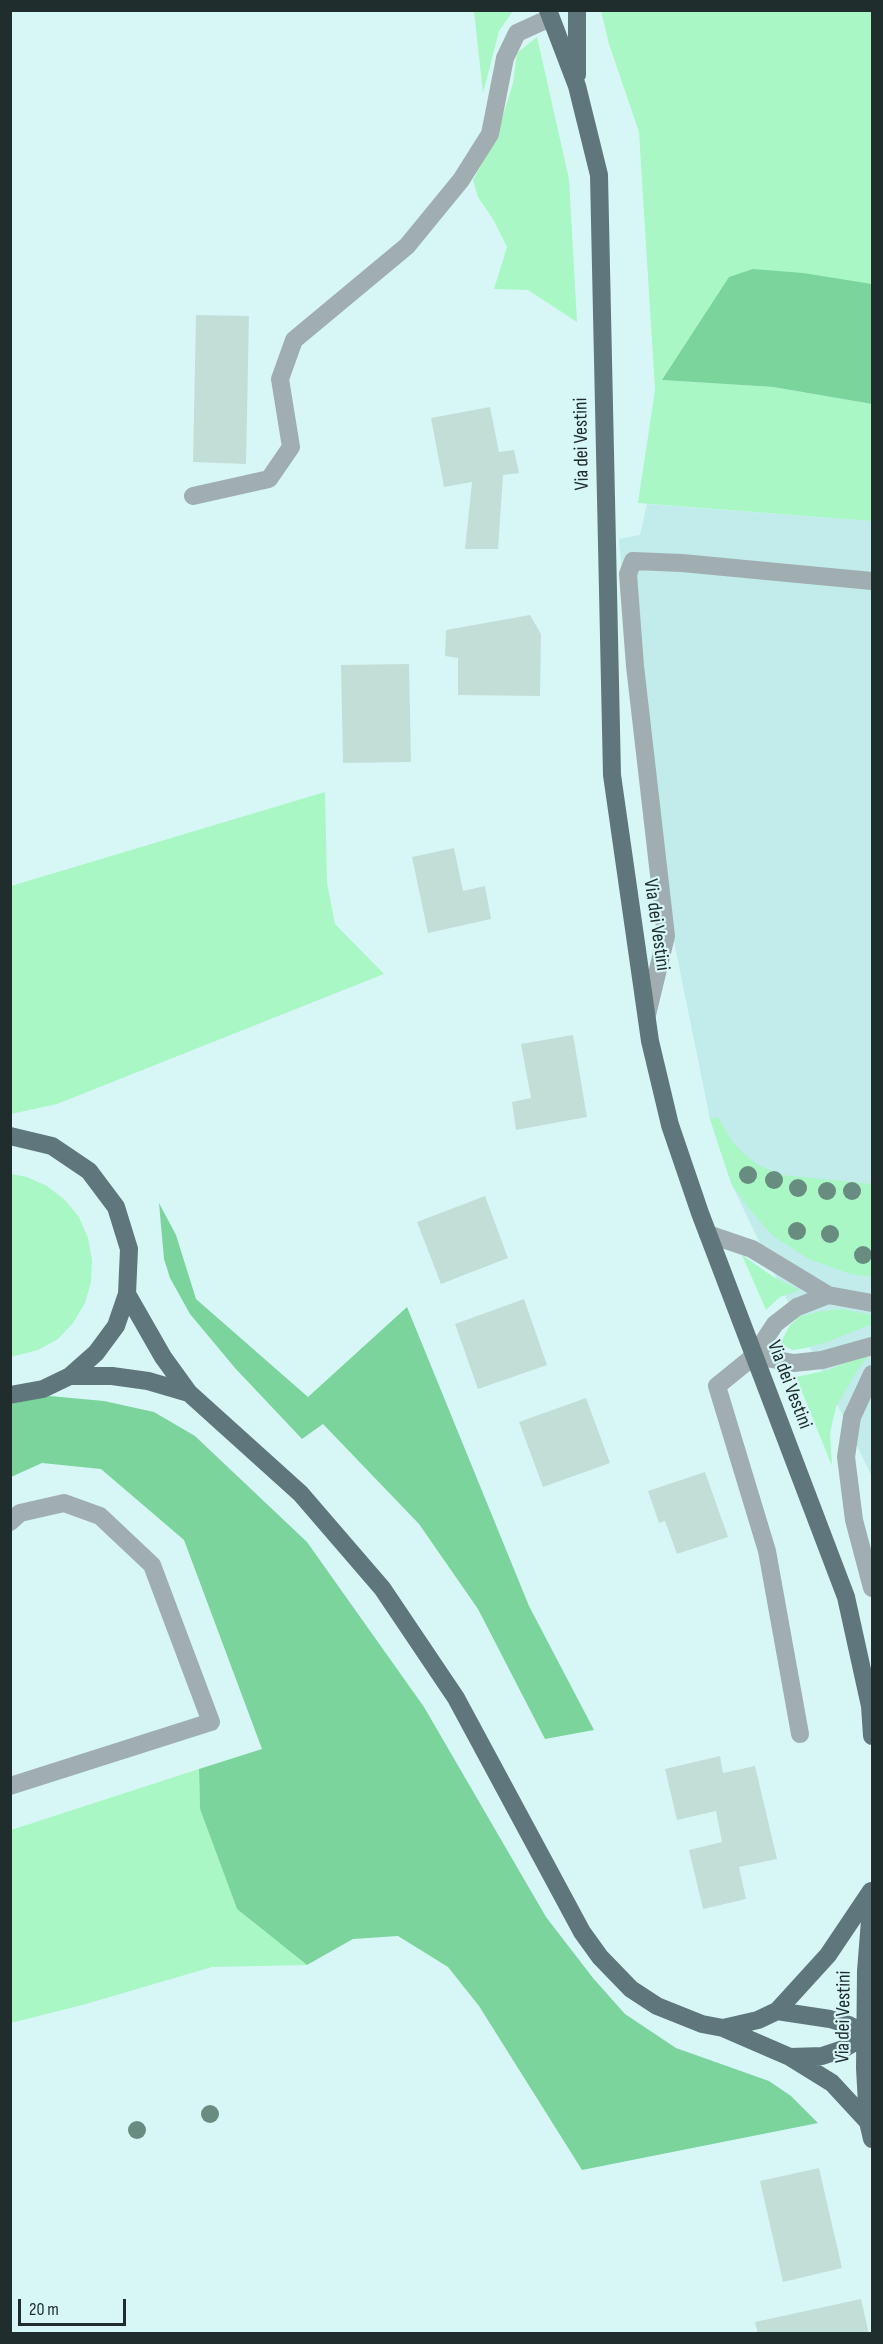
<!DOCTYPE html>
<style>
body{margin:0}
#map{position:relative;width:883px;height:2344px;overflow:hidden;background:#d7f7f7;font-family:"Sofia Sans Condensed",sans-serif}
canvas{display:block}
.frame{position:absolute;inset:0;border:12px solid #202d2d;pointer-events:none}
.scale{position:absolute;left:18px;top:2299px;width:108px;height:27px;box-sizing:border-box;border:3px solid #202d2d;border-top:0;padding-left:8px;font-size:18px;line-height:21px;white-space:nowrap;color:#202d2d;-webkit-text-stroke:4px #d7f7f7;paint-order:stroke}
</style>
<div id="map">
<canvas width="883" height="2344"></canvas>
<div class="frame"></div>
<div class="scale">20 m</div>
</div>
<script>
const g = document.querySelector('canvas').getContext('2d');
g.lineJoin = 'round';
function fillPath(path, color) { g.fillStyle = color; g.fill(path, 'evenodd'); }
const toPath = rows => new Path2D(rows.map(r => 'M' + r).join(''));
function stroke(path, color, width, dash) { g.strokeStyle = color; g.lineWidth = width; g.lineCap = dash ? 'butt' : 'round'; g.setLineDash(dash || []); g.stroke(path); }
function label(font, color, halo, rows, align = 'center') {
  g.font = font + ' "Sofia Sans Condensed",sans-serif'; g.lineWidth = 4.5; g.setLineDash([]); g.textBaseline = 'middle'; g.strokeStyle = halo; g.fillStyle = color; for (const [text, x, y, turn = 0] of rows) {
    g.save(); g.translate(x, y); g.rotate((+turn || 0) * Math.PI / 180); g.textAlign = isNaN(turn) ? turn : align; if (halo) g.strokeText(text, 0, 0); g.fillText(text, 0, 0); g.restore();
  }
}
const built = toPath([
 [647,504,872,521,872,1477,731,1183,710,1119,640,774,619,539,640,535]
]);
const green = toPath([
 [474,11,513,11,499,31,483,93],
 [601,11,872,11,872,284,846,281,662,380,773,387,872,404,872,521,638,503,655,390,639,132,609,44],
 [537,37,569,179,577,322,528,290,494,289,507,247,493,219,478,197,473,180,496,138,513,83,517,53],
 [325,792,327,883,335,924,384,974,57,1104,11,1114,11,886],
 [718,1117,731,1140,745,1155,760,1166,782,1175,872,1184,872,1277,851,1274,809,1259,772,1235,747,1206,731,1183,710,1119],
 [11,1174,27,1177,47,1186,65,1200,79,1217,88,1238,92,1260,91,1282,85,1303,73,1323,58,1339,38,1350,11,1357],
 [742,1255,772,1276,800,1290,780,1297,766,1310],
 [842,1309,872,1315,872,1324,830,1341,806,1348,793,1350,780,1344,790,1325,801,1316,824,1311],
 [872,1352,858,1369,836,1407,830,1433,832,1466,796,1377,829,1370],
 [199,1769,200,1809,237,1909,307,1965,212,1967,86,2004,11,2023,11,1830]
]);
const forest = toPath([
 [753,269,803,273,872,284,872,404,773,387,662,380,729,277],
 [159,1203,176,1235,196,1299,308,1397,407,1307,529,1606,594,1730,545,1739,478,1609,419,1524,323,1424,302,1439,235,1368,190,1314,170,1278,164,1259],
 [50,1396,104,1401,154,1412,195,1436,307,1542,424,1707,546,1917,593,1978,625,2014,676,2048,769,2081,791,2096,818,2123,582,2170,479,2006,448,1967,398,1936,353,1939,307,1965,237,1909,200,1809,199,1769,262,1749,184,1540,101,1469,42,1463,11,1477,10,1404]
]);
const building = toPath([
 [196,315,249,316,246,464,193,462],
 [490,407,499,452,514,450,519,473,503,475,498,549,465,549,472,482,444,487,431,418],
 [530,615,541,634,540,696,458,695,458,658,445,656,446,630],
 [409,664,411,762,343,763,341,665],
 [454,848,463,891,485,886,491,919,428,933,412,857],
 [573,1035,587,1117,516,1130,512,1102,531,1098,521,1044],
 [485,1196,508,1258,441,1284,417,1222],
 [524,1299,547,1365,478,1389,455,1324],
 [586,1398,610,1463,543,1487,519,1422],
 [705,1472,728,1537,677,1554,665,1521,659,1523,648,1491],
 [720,1756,723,1773,755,1766,777,1859,739,1867,746,1899,703,1909,689,1850,722,1842,716,1811,677,1820,665,1769],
 [819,2168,842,2268,783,2282,760,2181],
 [861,2299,869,2334,758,2334,755,2322]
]);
const lane = toPath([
 [193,496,269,479,291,447,280,379,294,340,407,246,461,180,490,134,505,58,517,33,550,18],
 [647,1015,666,936,635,666,628,574,633,561,682,563,872,581],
 [708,1234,752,1249,828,1295,872,1303],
 [754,1356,794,1363,822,1360,872,1346],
 [872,1374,852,1417,846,1457,854,1520,872,1588],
 [10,1522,20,1513,64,1503,100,1516,152,1565,211,1722,10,1786],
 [800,1734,767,1551,717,1386,754,1356,775,1324,797,1307,828,1295]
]);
const primary = toPath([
 [548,10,577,86,599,175,612,775,650,1041,670,1125,700,1213,846,1597,870,1706,872,1736],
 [577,10,577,75],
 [10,1136,52,1146,89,1171,116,1207,129,1249,127,1294,116,1326,96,1353,70,1376,43,1389,10,1395],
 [127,1294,163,1357,189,1393,301,1494,382,1588,456,1698,582,1932,600,1957,631,1989,657,2006,702,2024,723,2028,790,2057,832,2083,868,2122],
 [70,1376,112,1376,148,1381,189,1393],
 [872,1895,866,1971,865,2068,868,2122,872,2139],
 [777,2011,830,2019,849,2025,867,2035],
 [723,2028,758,2020,777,2011,828,1955,871,1891],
 [790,2057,822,2056,843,2049,867,2035]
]);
const trees = [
 [748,1175],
 [774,1180],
 [798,1188],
 [827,1191],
 [852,1191],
 [797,1231],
 [830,1234],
 [863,1255],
 [210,2114],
 [137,2130]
];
const streetNames = [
 ["Via dei Vestini",582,444,-91],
 ["Via dei Vestini",656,925,82],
 ["Via dei Vestini",789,1385,69],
 ["Via dei Vestini",844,2017,-89]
];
fillPath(built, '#c2ebec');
fillPath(green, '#a9f7c4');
fillPath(forest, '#7cd49d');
fillPath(building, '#c2dfd7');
stroke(lane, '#a1aeb1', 18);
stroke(primary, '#60767d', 18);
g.fillStyle = '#688c80';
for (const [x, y] of trees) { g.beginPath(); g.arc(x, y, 9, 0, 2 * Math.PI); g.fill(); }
label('20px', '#202d2d', '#d7f7f7', streetNames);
</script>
